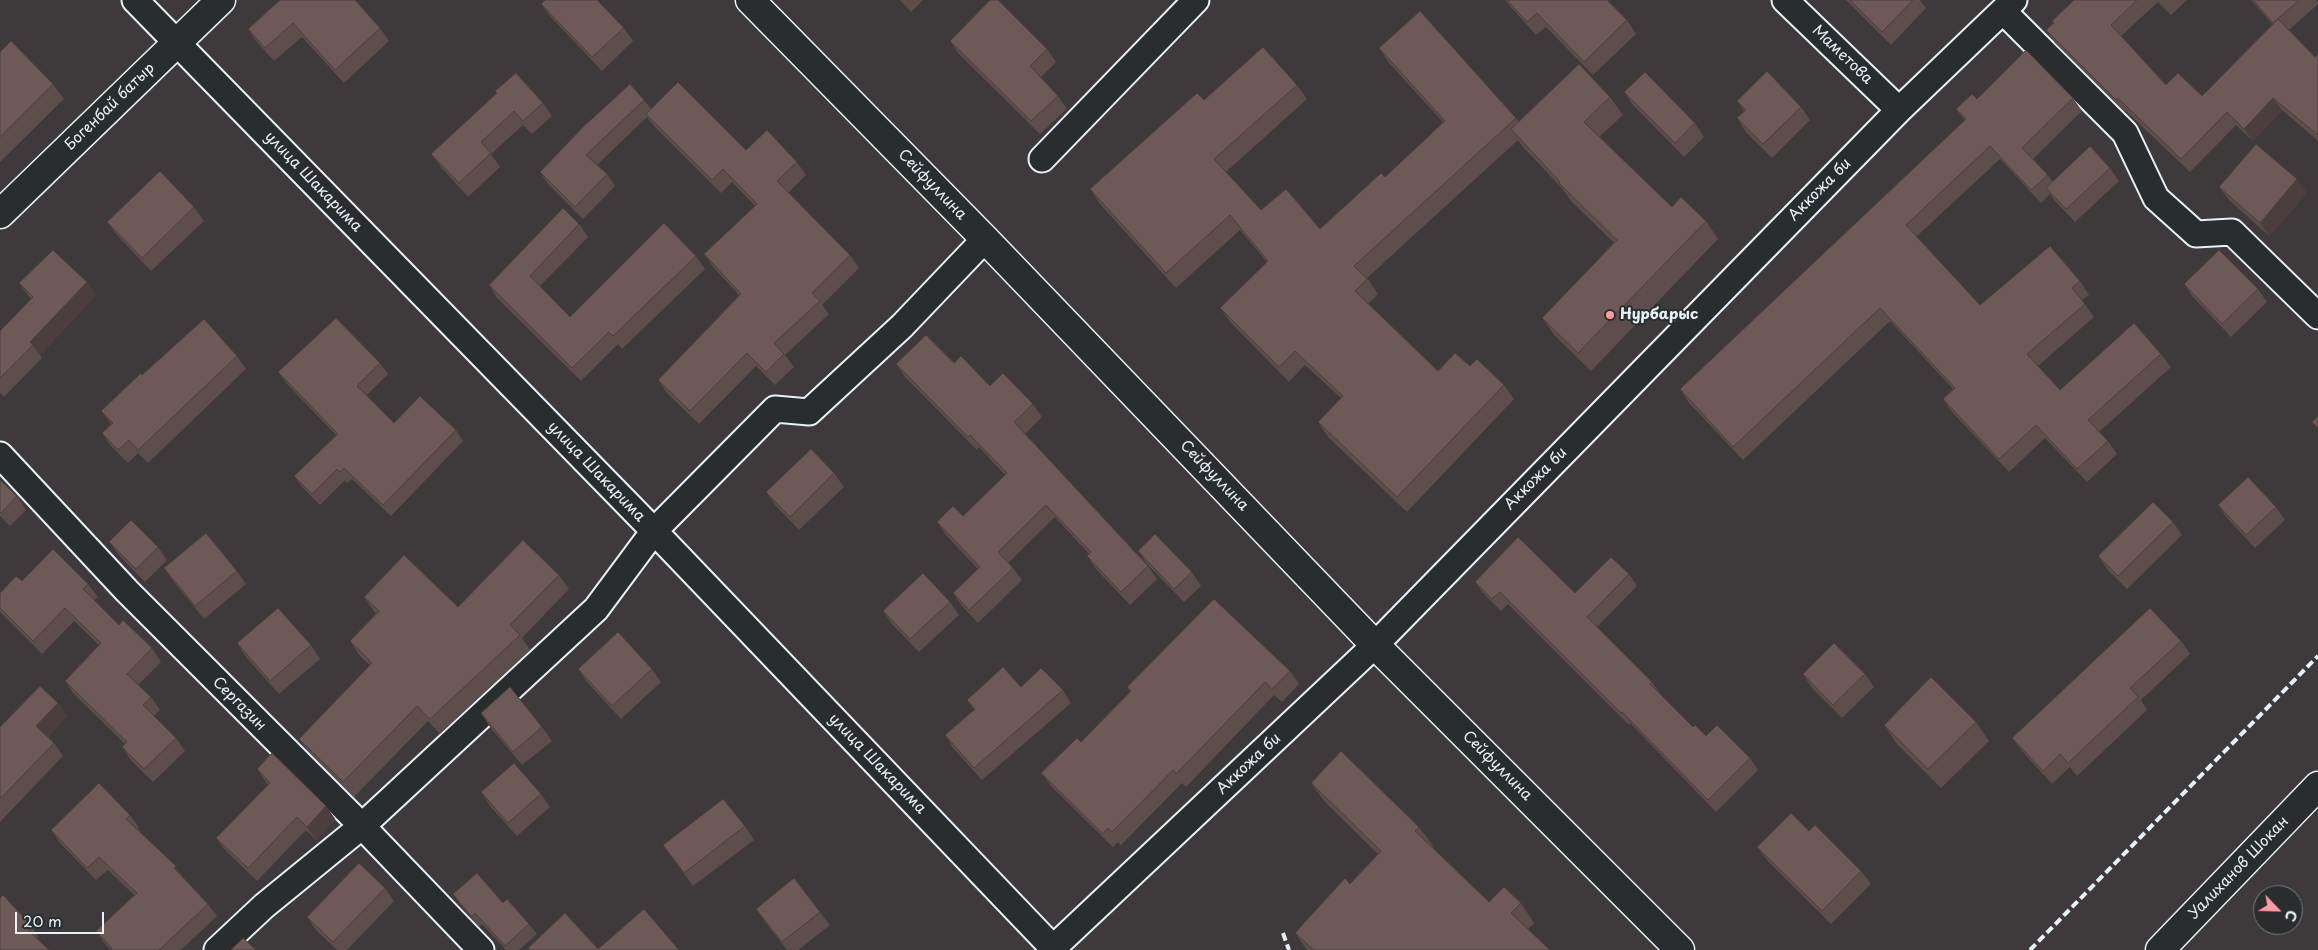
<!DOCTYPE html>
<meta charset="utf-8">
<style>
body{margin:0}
#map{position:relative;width:2318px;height:950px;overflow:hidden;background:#3e3a3b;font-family:"Playpen Sans",sans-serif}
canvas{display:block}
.north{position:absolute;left:2253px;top:885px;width:50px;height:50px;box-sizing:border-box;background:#2a2d2e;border:1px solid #767b7f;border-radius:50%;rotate:114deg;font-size:14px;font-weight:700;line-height:20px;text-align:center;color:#e8f1f8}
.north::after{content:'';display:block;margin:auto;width:18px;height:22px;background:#ff9aa2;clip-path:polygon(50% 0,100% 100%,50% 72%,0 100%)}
.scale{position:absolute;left:15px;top:912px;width:89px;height:22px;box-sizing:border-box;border:2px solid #e8f1f8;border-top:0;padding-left:6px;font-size:15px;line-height:18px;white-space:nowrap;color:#e8f1f8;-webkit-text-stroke:4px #2a2d2e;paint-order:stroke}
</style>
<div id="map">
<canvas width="2318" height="950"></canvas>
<div class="north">С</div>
<div class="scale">20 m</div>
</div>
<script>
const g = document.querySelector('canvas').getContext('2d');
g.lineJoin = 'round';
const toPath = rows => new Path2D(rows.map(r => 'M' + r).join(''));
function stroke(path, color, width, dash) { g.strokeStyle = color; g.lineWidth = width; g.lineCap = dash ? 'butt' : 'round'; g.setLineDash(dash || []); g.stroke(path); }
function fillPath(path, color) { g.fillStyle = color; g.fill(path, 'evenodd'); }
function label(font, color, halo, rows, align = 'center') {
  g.font = font + ' "Playpen Sans",sans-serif'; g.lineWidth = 4; g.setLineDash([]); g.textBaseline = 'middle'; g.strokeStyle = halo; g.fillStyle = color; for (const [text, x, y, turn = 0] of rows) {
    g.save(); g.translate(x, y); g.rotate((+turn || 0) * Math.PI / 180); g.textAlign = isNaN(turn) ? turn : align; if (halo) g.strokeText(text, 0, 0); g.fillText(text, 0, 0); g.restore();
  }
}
const street = toPath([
 [135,0,654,531,1053,948],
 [1785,0,1899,110],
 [2003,11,2125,133,2156,198,2196,234,2232,232,2318,316],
 [1042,159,1196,0],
 [0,455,127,591,362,826,481,950],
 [217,950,264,906,362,826,596,609,654,531,775,409,809,412,902,326,985,239],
 [1051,950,1375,645,1899,110,2014,0]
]);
const secondary = toPath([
 [750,0,985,239,1375,645,1680,950],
 [0,214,221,0],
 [2160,950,2318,786]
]);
const rail = toPath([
 [1283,933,1289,950],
 [2030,950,2318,656]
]);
const wall = toPath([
 [280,0,380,28,389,41,344,83,302,37,274,61,257,42,248,29],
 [900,0,923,0,911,12],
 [1505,0,1607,0,1627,20,1636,34,1593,75,1546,27,1536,35,1510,6],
 [1846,0,1920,0,1926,8,1891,45],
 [2074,0,2187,0,2171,15,2158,2,2121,36,2166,85,2202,96,2273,25,2251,0,2316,0,2318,2,2318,4,2289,30,2315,57,2318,55,2318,141,2282,110,2253,141,2236,125,2190,172,2126,111,2125,112,2055,43,2046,30],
 [541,4,624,28,633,41,602,71,551,17],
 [950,41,1047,49,1056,62,1041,77,1058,96,1067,109,1040,134,959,54],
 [1379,48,1516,118,1519,122,1610,97,1623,115,1599,137,1672,207,1706,221,1718,239,1591,371,1555,336,1542,318,1614,243,1571,201,1561,187,1523,147,1518,140,1367,278,1378,294,1368,304,1438,371,1470,366,1504,385,1514,399,1407,512,1328,437,1318,422,1341,398,1305,365,1289,382,1231,323,1220,308,1267,262,1240,230,1176,288,1100,204,1090,189,1204,100,1297,85,1307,99,1226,172,1261,210,1320,229,1385,177,1443,122,1389,63],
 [0,52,53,84,64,99,0,162],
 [1624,92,1695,123,1704,137,1684,157,1633,105],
 [497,94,543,103,552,116,532,134,523,125,491,154,500,167,468,197,441,167,431,154],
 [2073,98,2082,111,2033,159,2048,175,2052,181,2110,168,2119,181,2075,222,2055,201,2050,194,2041,203,2000,159,1916,237,1980,305,2080,281,2089,295,2082,300,2094,317,2038,366,2060,390,2161,354,2171,367,2099,432,2108,441,2117,454,2087,482,2045,438,2009,472,1952,412,1943,399,1953,389,1890,321,1743,460,1689,403,1680,389,1965,121,1956,109,1977,99],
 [644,100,651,109,746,150,797,162,806,175,788,193,850,255,859,268,822,305,829,314,785,355,794,367,775,385,756,366,699,424,667,393,658,380,739,295,713,267,704,254,755,206,732,182,721,193,655,127,647,117,597,165,607,174,615,186,583,219,548,184,540,172],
 [1737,101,1801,107,1810,120,1772,158,1746,132,1737,118,1744,111],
 [2219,187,2307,193,2269,236,2229,200],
 [194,207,204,221,151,271,117,235,107,222],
 [579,224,588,237,540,286,570,317,696,256,705,269,622,349,618,344,581,381,497,298,489,285],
 [87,282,96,295,40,355,42,358,4,397,0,393,0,331,31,299,19,283],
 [2184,284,2258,289,2267,302,2231,337,2193,297],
 [237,356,246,369,148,463,138,453,128,463,111,446,102,433,111,424,101,411,142,375],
 [380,363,388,374,367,395,394,423,456,430,463,441,391,516,352,479,347,483,345,480,320,505,302,487,294,476,336,435,286,383,278,372],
 [954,363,990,386,1033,404,1042,417,1025,434,1148,566,1157,579,1130,605,1096,569,1087,556,1089,554,1055,517,1008,563,1013,568,1022,580,978,623,962,606,953,593,978,569,946,535,937,522,963,516,1005,475,979,447,977,450,905,377,896,364],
 [834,473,844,487,799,530,775,505,766,492],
 [0,480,17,496,26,510,10,526,0,516],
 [2218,505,2276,507,2285,520,2255,548,2227,518],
 [2173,522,2182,535,2127,589,2107,569,2098,556],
 [109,542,158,547,167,560,145,582,119,555],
 [1138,551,1192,572,1201,586,1184,602,1147,564],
 [164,568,237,571,246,584,204,619,173,581],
 [1629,574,1637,586,1597,627,1652,682,1660,693,1660,694,1693,727,1706,736,1750,758,1758,770,1716,812,1630,723,1629,725,1508,604,1501,611,1483,593,1475,582,1575,593],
 [559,575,569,589,522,638,530,650,440,734,428,721,354,797,310,753,299,739,370,665,360,656,350,641,376,614,364,597,458,607],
 [22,581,88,584,98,597,94,600,119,625,152,648,161,662,138,685,151,697,160,710,154,716,176,738,185,751,153,782,131,760,122,747,125,744,74,694,65,681,99,645,74,621,42,654,0,612,0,593],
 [950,602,959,615,919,652,892,624,883,611],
 [2181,641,2190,654,2141,700,2147,710,2077,776,2070,767,2052,784,2022,751,2012,738],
 [237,643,311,645,320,659,279,694,246,657],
 [578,669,652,669,661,682,621,719,587,682],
 [1290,671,1299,684,1282,702,1274,695,1186,787,1182,783,1121,845,1118,842,1113,847,1051,786,1041,773,1081,742,1130,692,1127,687],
 [1803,674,1865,674,1874,687,1842,718,1812,688],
 [1021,687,1063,690,1071,703,982,780,953,748,945,735,974,710,967,700],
 [58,703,67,716,48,737,54,743,63,756,0,822,0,727],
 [481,713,542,727,552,741,522,765,490,727],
 [1976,722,1989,741,1941,788,1897,744,1884,725],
 [257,769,326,806,335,819,316,840,306,830,257,881,226,851,216,838,268,785],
 [1311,783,1419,827,1433,846,1432,847,1489,902,1521,903,1534,923,1528,929,1550,950,1307,950,1295,933,1350,884,1378,854,1325,802],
 [481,792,541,794,550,807,517,836,490,806],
 [130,815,139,828,138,829,185,879,208,904,217,916,181,950,111,950,105,944,96,931,134,895,108,870,96,880,60,843,51,830],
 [745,826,754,840,693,886,663,845],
 [1809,831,1861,871,1871,884,1831,924,1767,860,1757,847],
 [385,888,394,901,347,950,337,950,316,930,307,917],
 [453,894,503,903,529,924,537,934,519,950,506,950,482,924,479,927,460,904],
 [756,909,820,912,830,925,798,950,787,950,765,922],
 [29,923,38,936,37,938,0,950]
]);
const shadedWall = toPath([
 [2273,98,2282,110,2253,141,2244,129],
 [2297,179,2307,193,2269,236,2260,223],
 [87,282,96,295,40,355,30,342],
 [58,703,67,716,46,739,36,726],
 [326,806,335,819,316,840,307,827],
 [176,866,185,879,183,881,174,868]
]);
const building = toPath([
 [280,0,355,0,380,28,335,70,293,23,265,48,248,29,280,0],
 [545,0,597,0,624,28,592,57,541,4,545,0],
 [990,0,998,0,1047,49,1030,66,1058,96,1031,121,950,41,990,0],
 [1507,0,1607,0,1627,20,1584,62,1537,13,1527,22,1507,0],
 [1850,0,1913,0,1882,32,1850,0],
 [2074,0,2137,0,2111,25,2166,85,2178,73,2202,96,2278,19,2315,57,2318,55,2318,135,2273,98,2244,129,2227,112,2181,159,2118,98,2116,100,2046,30,2054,23,2052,21,2074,0],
 [2253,0,2299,0,2273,23,2253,0],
 [1420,11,1516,118,1354,266,1367,279,1355,291,1438,371,1455,353,1470,366,1477,359,1504,385,1397,497,1318,422,1343,396,1295,351,1279,367,1220,308,1268,261,1230,215,1166,273,1090,189,1197,93,1204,100,1263,47,1297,85,1214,159,1261,210,1286,189,1320,229,1381,173,1385,177,1445,121,1379,48,1420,11],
 [11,41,53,84,0,137,0,52,11,41],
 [2026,50,2073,98,2022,148,2048,175,2031,190,1990,146,1906,225,1980,305,2050,246,2080,281,2072,288,2085,304,2027,354,2060,390,2134,323,2161,354,2088,420,2108,441,2077,469,2036,425,1999,459,1943,399,1955,388,1880,308,1733,447,1680,389,1966,119,1956,109,1972,94,1977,99,2026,50],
 [1579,64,1610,97,1584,122,1672,207,1681,197,1706,221,1578,353,1542,318,1617,240,1559,183,1560,182,1511,129,1579,64],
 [1767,71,1801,107,1763,144,1737,118,1746,110,1737,101,1767,71],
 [1645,72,1695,123,1675,143,1624,92,1645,72],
 [516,73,543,103,523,121,514,111,481,142,491,153,459,183,431,154,497,93,495,91,516,73],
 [678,82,746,150,767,130,797,162,777,181,850,255,812,293,820,301,774,343,784,354,766,372,747,353,690,411,658,380,741,294,704,254,757,204,723,169,712,180,646,114,678,82],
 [630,84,644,100,586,155,607,174,575,207,540,172,583,127,630,84],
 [2256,144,2297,179,2260,223,2219,187,2256,144],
 [2090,146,2110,168,2066,209,2046,188,2090,146],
 [160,171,194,207,142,258,107,222,160,171],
 [563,208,579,224,530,276,570,317,664,223,696,256,613,336,609,332,572,368,489,285,563,208],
 [53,250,87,282,30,342,33,345,0,378,0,331,33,297,19,283,53,250],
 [2219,250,2258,289,2222,324,2184,284,2219,250],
 [336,318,380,363,357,386,394,423,420,396,456,430,383,505,344,468,340,472,337,469,312,494,294,476,338,434,278,372,336,318],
 [204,319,237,356,138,450,129,440,118,450,102,433,113,423,101,411,141,373,142,375,204,319],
 [926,335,954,363,961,356,990,386,1003,373,1033,404,1014,422,1148,566,1121,592,1087,556,1091,552,1046,505,998,552,1013,568,969,610,953,593,980,567,937,522,953,506,963,516,1007,473,970,435,968,437,896,364,926,335],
 [2318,416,2318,428,2312,422,2318,416],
 [811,449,834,473,790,517,766,492,811,449],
 [2248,477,2276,507,2246,535,2218,505,2248,477],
 [0,480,17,496,1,513,0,512,0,480],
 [2153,502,2173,522,2118,576,2098,556,2153,502],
 [131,520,158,547,136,569,109,542,131,520],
 [206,533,237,571,195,606,164,568,206,533],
 [1155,534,1192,572,1174,589,1138,551,1155,534],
 [1518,537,1575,593,1611,557,1629,574,1587,617,1652,682,1650,684,1693,727,1695,725,1706,736,1717,725,1750,758,1708,800,1622,712,1621,713,1500,592,1492,599,1475,582,1518,537],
 [523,540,559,575,510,625,520,635,430,719,417,706,343,782,299,739,372,663,350,641,379,611,364,597,404,555,458,607,523,540],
 [53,549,88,584,83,589,119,625,123,620,152,648,127,674,151,697,143,705,176,738,144,769,122,747,127,742,65,681,101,643,65,608,33,641,0,608,0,593,16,576,22,581,53,549],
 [923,573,950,602,910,639,883,611,923,573],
 [1214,599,1290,671,1272,689,1265,682,1176,774,1173,770,1112,832,1108,828,1103,834,1041,773,1077,738,1081,742,1131,691,1127,687,1214,599],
 [278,608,311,645,270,681,237,643,278,608],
 [2150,608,2181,641,2130,688,2138,697,2068,763,2060,754,2043,771,2012,738,2150,608],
 [618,632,652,669,612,706,578,669,618,632],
 [1834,643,1865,674,1833,705,1803,674,1834,643],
 [1003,667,1021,687,1041,668,1063,690,974,768,945,735,975,709,967,700,1003,667],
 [1931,677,1976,722,1928,769,1884,725,1931,677],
 [40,686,58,703,36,726,54,743,0,799,0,727,40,686],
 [510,687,542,727,513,752,481,713,510,687],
 [1341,751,1419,827,1415,831,1489,902,1504,887,1521,903,1511,913,1550,950,1314,950,1295,933,1345,878,1350,884,1381,851,1311,783,1341,751],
 [272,753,326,806,307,827,297,817,248,868,216,838,270,783,257,769,272,753],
 [514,763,541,794,508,823,481,792,514,763],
 [99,783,130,815,126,819,176,866,174,868,208,904,159,950,111,950,112,948,96,931,137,893,99,857,87,868,51,830,99,783],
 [723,799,745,826,684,873,663,845,723,799],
 [1791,813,1809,831,1815,825,1861,871,1822,911,1757,847,1791,813],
 [359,863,385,888,333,942,307,917,359,863],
 [477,873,503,903,507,899,529,924,505,946,475,913,472,917,453,894,477,873],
 [794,878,820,912,782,942,756,909,794,878],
 [3,895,29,923,25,927,49,950,0,950,0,898,3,895],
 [644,909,679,950,530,950,528,948,565,913,598,949,644,909],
 [243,938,256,950,231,950,243,938]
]);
const markers = [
 [1610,315,5,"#ff9aa2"]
];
const streetNames = [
 ["Маметова",1842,55,44],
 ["Богенбай батыр",110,107,-44],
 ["улица Шакарима",313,182,46],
 ["Сейфуллина",932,185,46],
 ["Аккожа би",1820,190,-45],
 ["улица Шакарима",596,472,46],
 ["Сейфуллина",1214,476,46],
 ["Аккожа би",1536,479,-45],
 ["Сергазин",239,704,45],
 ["улица Шакарима",877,764,46],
 ["Аккожа би",1249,764,-43],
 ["Сейфуллина",1497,766,45],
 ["Уалиханов Шокан",2239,868,-46]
];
const poiNames = [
 ["Нурбарыс",1620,315]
];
stroke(street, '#e8f1f8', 29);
stroke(secondary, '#e8f1f8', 31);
stroke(street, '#2a2d2e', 25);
stroke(secondary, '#2a2d2e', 28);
stroke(rail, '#e8f1f8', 4, [8, 4]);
fillPath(wall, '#5d4d4c');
fillPath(shadedWall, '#4c3e3e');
fillPath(building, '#6c5958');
stroke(building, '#4c3e3e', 1);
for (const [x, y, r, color] of markers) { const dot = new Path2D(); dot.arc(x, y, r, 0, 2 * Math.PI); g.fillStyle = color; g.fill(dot); stroke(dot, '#2a2d2e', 2); }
label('15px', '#e8f1f8', '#2a2d2e', streetNames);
label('bold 15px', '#e8f1f8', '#2a2d2e', poiNames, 'left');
</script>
